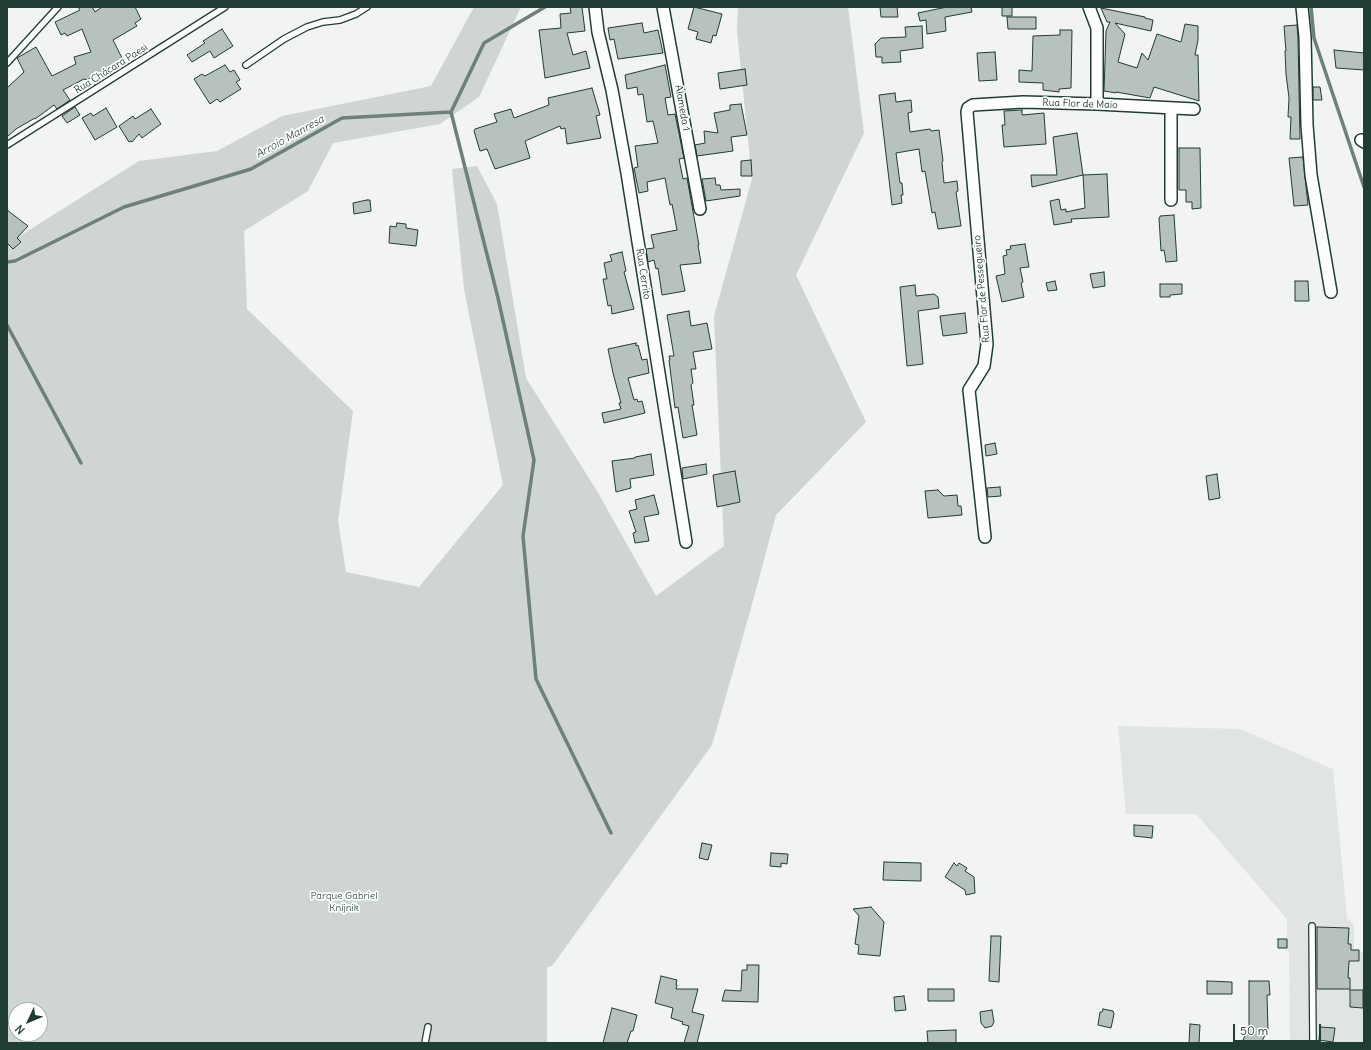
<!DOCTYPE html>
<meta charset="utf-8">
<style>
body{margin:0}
#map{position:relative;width:1371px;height:1050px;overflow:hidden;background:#f2f3f3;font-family:Delius,sans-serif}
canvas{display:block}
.frame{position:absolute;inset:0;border:8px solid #1f3d34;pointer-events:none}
.north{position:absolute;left:8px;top:1002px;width:40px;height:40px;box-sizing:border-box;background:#fff;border:1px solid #a5b1ae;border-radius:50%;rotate:226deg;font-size:11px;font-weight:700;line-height:16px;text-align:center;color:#1f3d34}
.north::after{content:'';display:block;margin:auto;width:14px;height:18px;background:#1f3d34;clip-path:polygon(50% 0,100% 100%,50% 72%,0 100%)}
.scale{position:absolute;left:1233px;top:1024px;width:88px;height:18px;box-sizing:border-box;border:2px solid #1f3d34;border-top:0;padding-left:5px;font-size:12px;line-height:14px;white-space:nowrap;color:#1f3d34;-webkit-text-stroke:3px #fff;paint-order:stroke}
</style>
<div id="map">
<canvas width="1371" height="1050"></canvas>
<div class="frame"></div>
<div class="north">N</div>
<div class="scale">50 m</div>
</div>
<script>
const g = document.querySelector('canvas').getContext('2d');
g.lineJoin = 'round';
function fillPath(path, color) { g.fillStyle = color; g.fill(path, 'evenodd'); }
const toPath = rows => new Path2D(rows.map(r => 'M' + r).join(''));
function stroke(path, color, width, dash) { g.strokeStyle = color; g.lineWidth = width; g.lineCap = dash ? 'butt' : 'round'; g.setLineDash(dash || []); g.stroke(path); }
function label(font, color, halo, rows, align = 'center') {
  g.font = font + ' Delius,sans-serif'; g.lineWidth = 3.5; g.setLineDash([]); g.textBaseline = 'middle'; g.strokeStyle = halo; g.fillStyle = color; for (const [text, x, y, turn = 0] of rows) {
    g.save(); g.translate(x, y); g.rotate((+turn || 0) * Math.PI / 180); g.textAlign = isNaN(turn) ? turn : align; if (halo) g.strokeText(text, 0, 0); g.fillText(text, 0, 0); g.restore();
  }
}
const built = toPath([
 [1118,726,1240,729,1333,769,1347,918,1354,925,1354,950,1359,950,1364,954,1364,1043,1290,1043,1289,951,1287,951,1287,919,1196,814,1126,814]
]);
const green = toPath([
 [474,7,521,7,479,97,440,124,333,143,308,191,244,231,247,309,353,411,338,521,346,572,419,587,503,485,464,289,452,169,477,166,497,204,526,378,597,491,656,596,724,546,714,316,752,179,737,31,738,7,848,7,864,133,796,275,866,422,776,515,753,601,712,745,552,966,547,967,547,1043,7,1043,7,244,139,161,217,151,282,116,431,86],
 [16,1010,40,1010,40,1034,16,1034]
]);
const stream = toPath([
 [1311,7,1314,38,1364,187],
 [451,112,498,298,534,460,523,536,536,679,611,833],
 [7,262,15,261,124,207,251,169,342,118,451,112,484,43,545,7],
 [7,325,81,463]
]);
const building = toPath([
 [78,7,92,7,95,12,102,7,135,7,141,19,135,23,137,26,113,40,123,60,87,80,84,79,63,90,70,100,57,109,54,105,35,119,35,118,16,129,7,137,7,88,24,72,17,58,36,47,52,76,76,64,74,57,91,52,82,29,67,36,65,33,61,35,55,22,80,10,78,7],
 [570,7,582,7,585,31,567,33,573,55,586,51,590,68,545,78,539,30,561,28,560,14,571,13,570,7],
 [694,7,722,14,716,36,713,35,711,43,696,39,698,32,688,29,694,7],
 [880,7,897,7,898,17,881,17,880,7],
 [947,7,971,7,972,12,945,17,946,31,927,34,926,20,920,21,918,13,947,7],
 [1002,7,1012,7,1012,16,1002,16,1002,7],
 [1101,8,1145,17,1145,18,1153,20,1151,31,1115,23,1125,34,1118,62,1137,68,1142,53,1148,60,1157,34,1181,42,1185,24,1198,26,1198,40,1195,55,1198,55,1199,101,1154,87,1150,98,1116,92,1116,93,1104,91,1106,31,1110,22,1107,22,1101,8],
 [1007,17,1036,17,1036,29,1008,29,1007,17],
 [642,23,644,33,658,30,663,53,618,59,614,39,610,40,608,28,642,23],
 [1297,25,1298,38,1300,139,1290,139,1291,117,1288,117,1289,98,1286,74,1285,51,1286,51,1284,26,1297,25],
 [922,26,923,48,900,51,901,62,882,63,882,57,876,57,875,44,881,38,906,37,905,27,922,26],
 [222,29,233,46,214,58,210,51,192,62,187,55,205,43,203,41,222,29],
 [1060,30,1072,30,1071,88,1059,89,1059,92,1043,90,1043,83,1019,82,1019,70,1032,71,1033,36,1060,35,1060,30],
 [1334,50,1364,53,1364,70,1336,68,1334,50],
 [995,52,997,80,979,81,977,53,995,52],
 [225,65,230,72,234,70,240,80,236,82,241,89,220,102,217,99,210,104,194,79,202,74,205,76,225,65],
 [665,65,671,97,665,98,668,115,675,114,684,158,679,159,683,179,687,178,699,245,698,245,701,263,680,265,685,291,662,295,658,268,656,269,654,260,648,262,646,249,654,248,651,235,677,230,672,204,670,205,665,178,647,182,648,191,639,193,634,168,638,167,635,146,658,143,653,121,647,122,643,94,638,95,637,87,627,89,625,75,665,65],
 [745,69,747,85,720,89,718,73,745,69],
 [1313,87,1320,87,1322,100,1313,100,1313,87],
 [592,88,600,115,596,116,601,138,567,144,565,128,561,129,560,126,525,141,530,158,495,169,487,149,480,151,474,131,475,129,497,122,494,114,511,109,514,118,549,105,548,98,592,88],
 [895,93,896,102,911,100,912,112,908,113,910,132,930,129,931,131,939,130,943,161,942,162,944,183,957,181,958,191,956,192,961,226,938,229,935,212,932,213,925,171,922,172,919,149,896,153,900,183,902,183,903,195,901,195,902,203,892,205,879,95,895,93],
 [741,104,747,135,731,137,733,151,697,156,695,145,705,143,704,131,718,133,714,113,730,110,730,105,741,104],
 [75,107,80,115,67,123,62,116,75,107],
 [106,108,117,127,95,140,82,118,91,113,93,116,106,108],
 [151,109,161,124,142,138,139,134,132,142,131,141,129,142,119,126,133,116,135,119,151,109],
 [1022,110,1022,115,1044,113,1046,144,1004,147,1002,125,1005,125,1004,111,1022,110],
 [1077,133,1083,175,1032,187,1031,175,1057,175,1053,137,1077,133],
 [1179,148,1200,148,1201,208,1192,209,1192,202,1186,202,1186,190,1179,190,1179,148],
 [1303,157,1308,205,1294,206,1289,158,1303,157],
 [751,160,752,176,741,176,741,161,751,160],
 [1107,174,1109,217,1071,219,1072,222,1054,225,1050,201,1059,199,1061,210,1066,209,1066,212,1085,208,1083,175,1107,174],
 [715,178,716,185,720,185,721,190,740,189,740,196,706,201,702,179,715,178],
 [367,200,370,200,371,211,354,214,353,203,367,200],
 [7,210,28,226,17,238,21,242,13,249,7,243,7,210],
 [1174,215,1177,261,1166,262,1164,250,1161,251,1159,218,1160,217,1160,216,1174,215],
 [397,223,406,224,406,228,418,230,416,246,389,243,390,226,396,227,397,223],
 [1025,244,1029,267,1020,268,1023,282,1021,283,1024,297,1002,302,996,276,1005,274,1003,256,1007,255,1006,250,1011,249,1010,246,1025,244],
 [622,252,626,271,624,272,634,309,612,314,611,305,608,306,603,279,607,279,604,263,612,261,610,255,622,252],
 [1104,272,1105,286,1093,288,1090,274,1104,272],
 [1055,281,1057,290,1048,291,1046,283,1055,281],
 [1295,281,1308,281,1309,301,1295,301,1295,281],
 [1160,284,1182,284,1182,294,1170,295,1170,297,1160,297,1160,284],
 [915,285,916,296,934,294,938,297,939,308,918,311,923,364,907,366,900,287,915,285],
 [689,311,691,326,707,323,712,349,693,352,696,369,691,369,693,383,691,385,694,405,692,405,697,435,683,438,678,407,675,408,669,360,670,360,669,356,674,356,667,315,689,311],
 [965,313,967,333,943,336,940,316,965,313],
 [636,343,636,346,638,345,642,360,647,359,649,373,628,378,634,400,637,399,638,402,642,401,645,413,604,423,602,413,621,409,619,403,621,403,613,373,608,349,636,343],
 [995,443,997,454,986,456,985,445,995,443],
 [651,454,654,475,630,479,631,488,616,492,612,461,635,458,635,457,651,454],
 [706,464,707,474,683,479,682,468,706,464],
 [735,471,740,502,717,507,713,475,735,471],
 [1217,474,1220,498,1209,500,1206,476,1217,474],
 [1000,487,1001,496,988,497,987,488,1000,487],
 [938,490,944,496,957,495,958,506,961,506,962,515,928,518,925,491,938,490],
 [654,495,659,514,644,517,649,541,635,543,633,533,636,532,629,511,637,509,635,500,654,495],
 [1134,825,1153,826,1152,838,1134,836,1134,825],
 [702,843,712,845,708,860,699,858,702,843],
 [771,853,788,854,787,864,781,863,781,867,770,866,771,853],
 [884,862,921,863,921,881,883,880,884,862],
 [954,863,957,866,959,863,967,868,965,871,974,877,975,893,966,895,965,890,945,877,954,863],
 [871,907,884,922,880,956,858,954,859,945,855,944,859,916,853,909,871,907],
 [1317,927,1349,928,1348,944,1351,944,1351,950,1359,950,1359,961,1349,961,1348,978,1350,978,1350,989,1317,989,1317,927],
 [991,936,1001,936,999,982,989,981,991,936],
 [1278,939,1287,939,1287,948,1278,948,1278,939],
 [747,965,759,965,758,1002,722,1001,725,990,741,991,742,970,747,970,747,965],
 [661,976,677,980,676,985,677,985,676,989,698,989,692,1012,704,1015,697,1043,684,1043,689,1026,682,1024,683,1022,671,1018,673,1008,655,1003,661,976],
 [1207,981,1232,982,1232,994,1207,994,1207,981],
 [1249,981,1269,981,1270,995,1267,995,1268,1029,1261,1043,1242,1043,1249,1025,1249,981],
 [928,989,954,989,954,1001,928,1001,928,989],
 [1350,990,1363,990,1363,1008,1350,1007,1350,990],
 [904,996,906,1010,895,1011,894,997,904,996],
 [612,1008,637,1015,633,1031,631,1031,627,1043,603,1043,612,1008],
 [1103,1009,1113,1011,1114,1014,1111,1028,1098,1025,1100,1012,1102,1012,1103,1009],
 [992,1010,994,1022,992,1026,985,1028,981,1023,980,1012,992,1010],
 [1190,1024,1200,1025,1199,1043,1189,1043,1190,1024],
 [1320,1027,1335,1028,1333,1042,1319,1040,1320,1027],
 [956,1030,956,1043,928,1043,927,1031,956,1030]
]);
const lane = toPath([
 [7,63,58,7],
 [246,65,284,39,307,27,323,22,340,20,356,14,367,7],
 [7,145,225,7],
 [1312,926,1313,1043],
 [425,1043,428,1027]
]);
const street = toPath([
 [595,7,598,32,612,90,627,173,686,542],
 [663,7,700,209],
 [1089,7,1097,28,1097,104],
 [1302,7,1305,37,1307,125,1311,175,1331,292],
 [1361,140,1364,142],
 [1171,200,1171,108],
 [985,537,969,390,984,366,987,344,967,112,968,108,973,105,1023,102,1097,104,1194,109]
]);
const streetNames = [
 ["Rua Chácara Paesi",111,69,-32],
 ["Rua Flor de Maio",1080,104,2],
 ["Alameda 1",682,108,80],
 ["Rua Cerrito",643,274,81],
 ["Rua Flor de Pessegueiro",982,289,-95]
];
const parkNames = [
 ["Parque Gabriel",344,896],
 ["Knijnik",344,908]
];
const waterNames = [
 ["Arroio Manresa",290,137,-29]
];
fillPath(built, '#e0e4e3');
fillPath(green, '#ced5d3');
stroke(stream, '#6d807b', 3.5);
fillPath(building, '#b7c1bd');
stroke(building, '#1f3d34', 1);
stroke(lane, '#1f3d34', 8);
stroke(street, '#1f3d34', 14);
stroke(lane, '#fff', 5.5);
stroke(street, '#fff', 11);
label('10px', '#1f3d34', '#fff', streetNames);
label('10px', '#425b54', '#fff', parkNames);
label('italic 11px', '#465f57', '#fff', waterNames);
</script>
